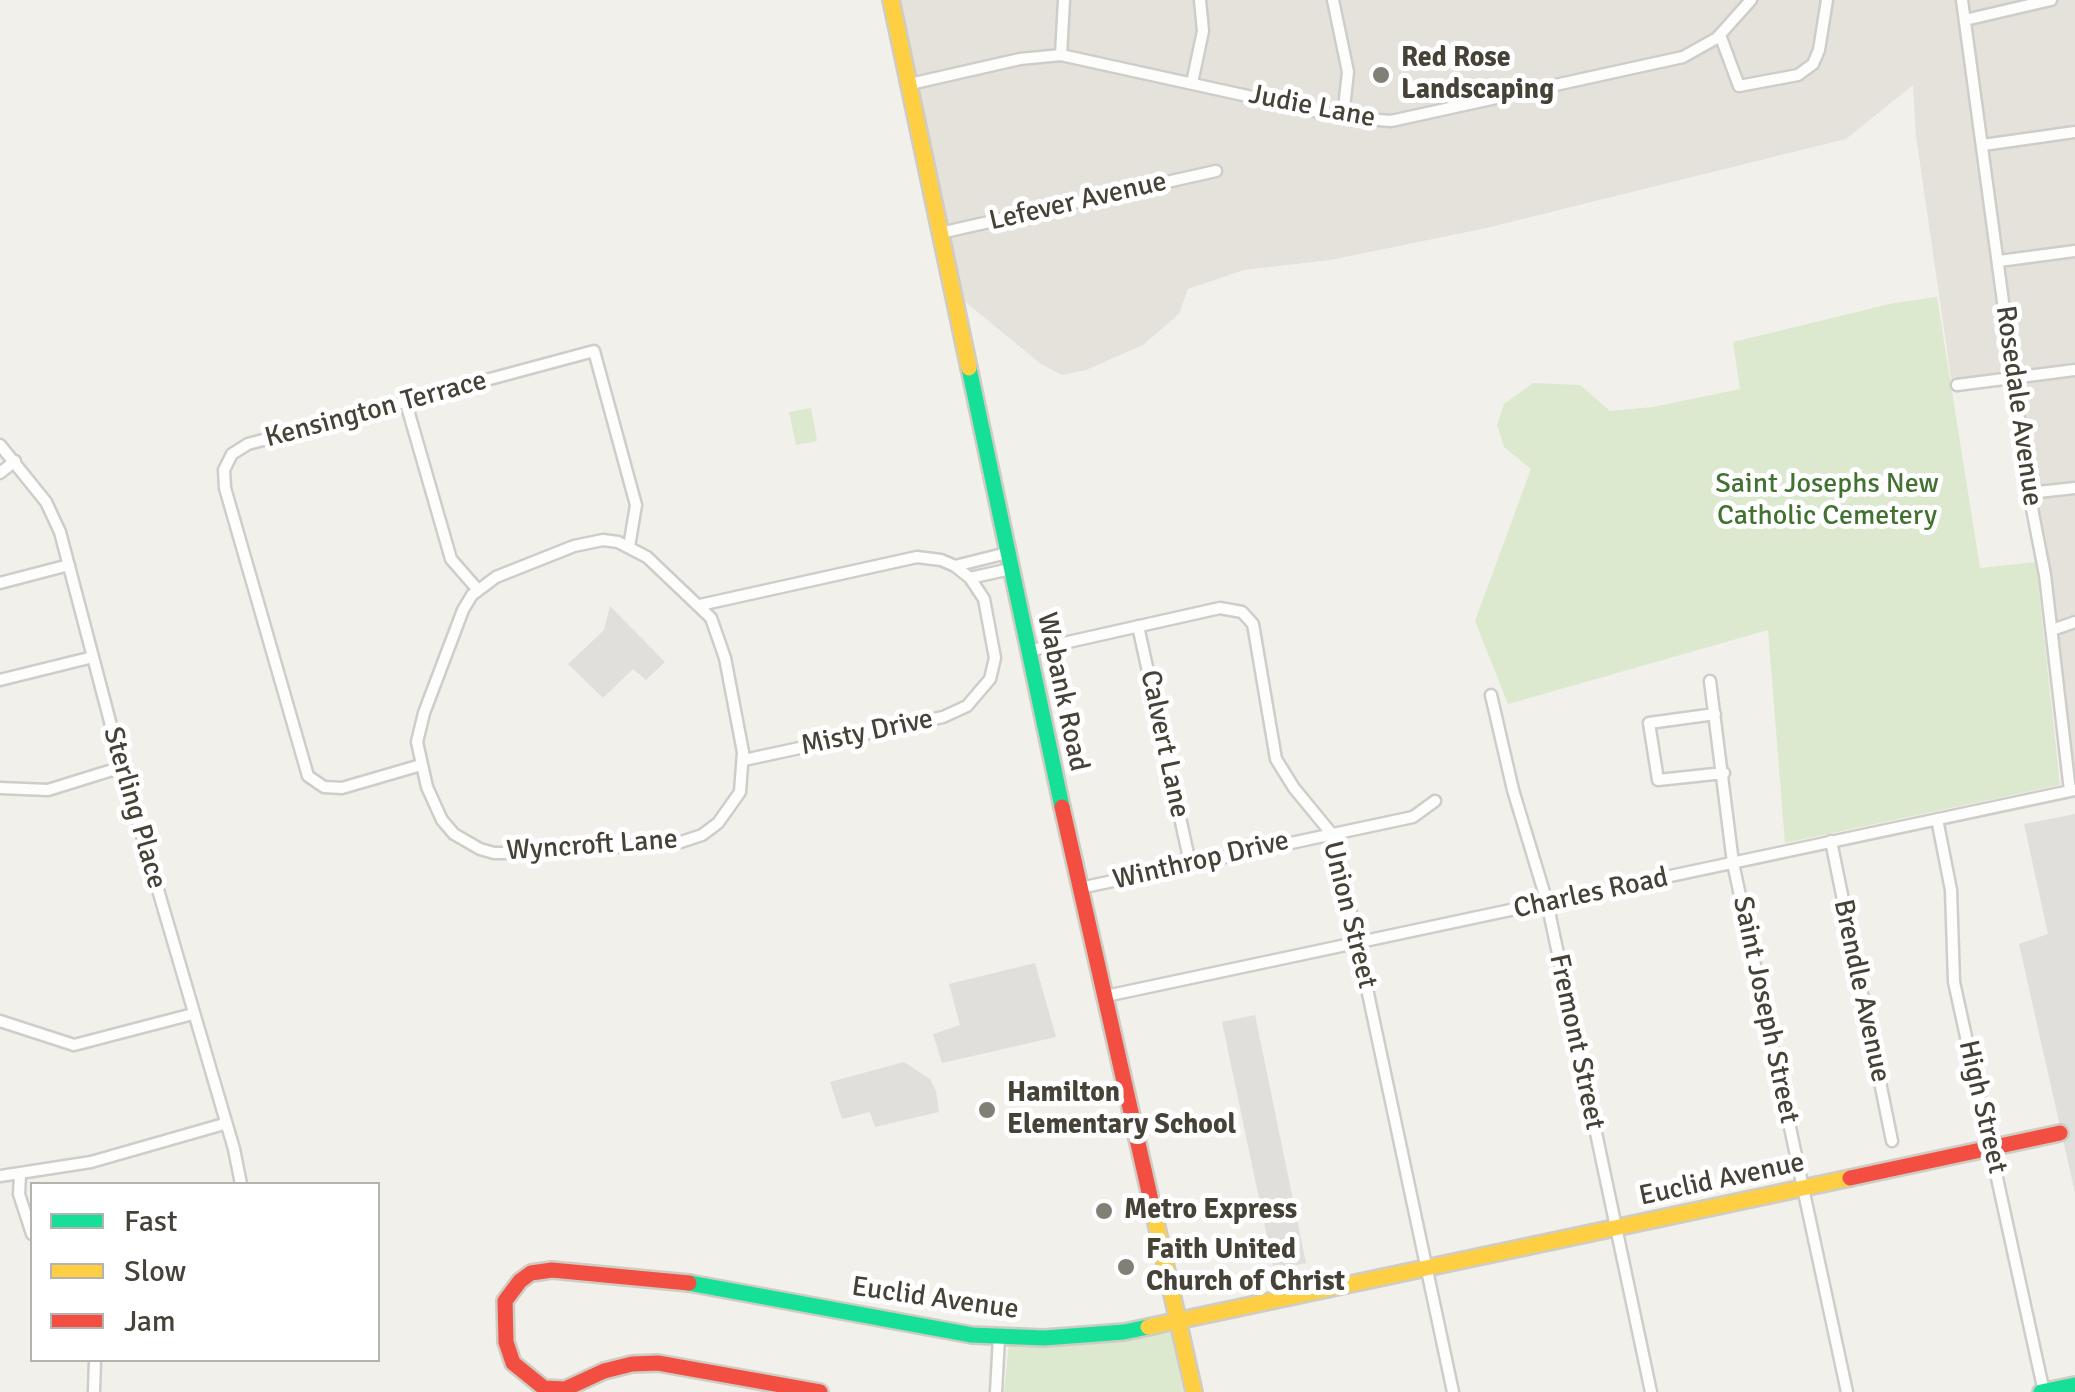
<!DOCTYPE html>
<style>
body{margin:0}
#map{position:relative;width:2075px;height:1392px;overflow:hidden;background:#f1f0eb;font-family:Signika,sans-serif}
canvas{display:block}
.legend{position:absolute;left:30px;top:1182px;width:350px;height:180px;box-sizing:border-box;background:#fff;border:2px solid #b5b3af;margin:0;padding:12px 18px;list-style:none;font-size:30px;color:#464238}
.legend li{display:flex;align-items:center;gap:20px;height:50px}
.legend b{width:50px;border:2px solid #b5b3af}
</style>
<div id="map">
<canvas width="2075" height="1392"></canvas>
<ul class="legend">
<li><b style="height:12px;background:#16e098"></b>Fast</li>
<li><b style="height:12px;background:#ffcf43"></b>Slow</li>
<li><b style="height:12px;background:#f24e42"></b>Jam</li>
</ul>
</div>
<script>
const g = document.querySelector('canvas').getContext('2d');
g.lineJoin = 'round';
function fillPath(path, color) { g.fillStyle = color; g.fill(path, 'evenodd'); }
const toPath = rows => new Path2D(rows.map(r => 'M' + r).join(''));
function stroke(path, color, width, dash) { g.strokeStyle = color; g.lineWidth = width; g.lineCap = dash ? 'butt' : 'round'; g.setLineDash(dash || []); g.stroke(path); }
function label(font, color, halo, rows, align = 'center') {
  g.font = font + ' Signika,sans-serif'; g.lineWidth = 10; g.setLineDash([]); g.textBaseline = 'middle'; g.strokeStyle = halo; g.fillStyle = color; for (const [text, x, y, turn = 0] of rows) {
    g.save(); g.translate(x, y); g.rotate((+turn || 0) * Math.PI / 180); g.textAlign = isNaN(turn) ? turn : align; if (halo) g.strokeText(text, 0, 0); g.fillText(text, 0, 0); g.restore();
  }
}
const residential = toPath([
 [898,0,2075,0,2075,784,2072,785,2017,382,1953,391,1916,136,1913,85,1846,139,1482,229,1330,260,1244,270,1188,289,1179,314,1143,345,1086,370,1062,375,1041,364,963,300,936,185,921,94]
]);
const green = toPath([
 [1937,297,1980,568,2036,562,2060,785,1785,843,1768,630,1508,704,1475,621,1531,469,1504,447,1497,425,1504,404,1533,383,1580,385,1610,411,1653,407,1740,389,1733,342,1894,303],
 [811,408,817,441,796,445,789,412],
 [1171,1333,1183,1392,1004,1392,1009,1344,1084,1345]
]);
const parking = toPath([
 [610,606,665,662,646,680,633,669,603,698,568,664,604,630],
 [2075,814,2075,1193,2019,944,2048,934,2024,824],
 [1035,963,1056,1037,942,1063,933,1034,960,1025,949,984],
 [1255,1015,1306,1263,1274,1270,1222,1022],
 [904,1062,930,1079,936,1091,939,1112,875,1127,870,1112,842,1119,830,1082]
]);
const street = toPath([
 [1333,0,1348,72,1343,117],
 [1962,0,2029,493,2045,575,2070,791],
 [1965,20,2051,0],
 [1720,35,1739,86,1798,75,1813,64,1819,50,1827,0],
 [1061,55,1064,0],
 [1192,83,1203,31,1200,0],
 [910,84,1020,59,1061,55,1343,117,1391,121,1683,57,1717,38,1751,0],
 [1983,145,2075,132],
 [940,233,1216,171],
 [1999,261,2075,251],
 [1957,385,2075,370],
 [406,403,451,559,478,590],
 [0,445,46,502,60,532,122,767,234,1149,241,1184],
 [0,473,15,461],
 [2029,493,2075,488],
 [603,540,618,542,647,557,711,618,725,658,743,752,740,792,718,823,702,835,681,842,533,853,494,853,480,849,454,834,442,820,427,787,417,742,424,713,463,610,472,595,496,577,574,546,603,540],
 [955,566,1007,553],
 [970,578,1010,569],
 [0,583,69,565],
 [700,605,917,557,941,560,955,566,970,578,984,599,995,658,990,679,967,706,943,717,744,760],
 [1138,626,1190,863],
 [2052,630,2075,622],
 [1028,651,1220,608,1242,612,1253,624,1276,759,1294,788,1331,833,1340,862,1453,1392],
 [0,680,93,657],
 [1710,681,1733,863,1847,1392],
 [1491,695,1513,790,1547,902,1651,1392],
 [1715,714,1649,723,1658,780,1724,773],
 [421,765,342,788,324,787,308,776,225,488,224,470,232,454,248,444,594,351,636,505,629,547],
 [0,788,48,790,122,767],
 [1937,819,1951,890,1954,982,2044,1392],
 [1831,841,1892,1141],
 [1080,888,1413,817,1435,801],
 [1106,996,2075,790],
 [0,1021,74,1045,193,1014],
 [20,1175,19,1194,32,1234],
 [0,1176,91,1162,224,1124],
 [94,1392,95,1360],
 [996,1392,999,1337]
]);
const fast = toPath([
 [969,368,1062,807],
 [689,1283,972,1335,1044,1338,1124,1332,1148,1327],
 [2041,1392,2075,1385]
]);
const slow = toPath([
 [891,0,969,368],
 [1154,1214,1194,1392],
 [1148,1327,1850,1178]
]);
const jam = toPath([
 [1062,807,1154,1214],
 [1850,1178,2060,1133],
 [689,1283,552,1270,531,1273,520,1281,505,1301,506,1342,513,1363,544,1388,565,1389,604,1371,632,1364,658,1363,820,1392]
]);
const markers = [
 [1381,75,10,"#827f77"],
 [987,1110,10,"#827f77"],
 [1104,1211,10,"#827f77"],
 [1126,1267,10,"#827f77"]
];
const poiNames = [
 ["Red Rose",1401,59],
 ["Landscaping",1401,91],
 ["Hamilton",1007,1094],
 ["Elementary School",1007,1126],
 ["Metro Express",1124,1211],
 ["Faith United",1146,1251],
 ["Church of Christ",1146,1283]
];
const streetNames = [
 ["Judie Lane",1312,107,11],
 ["Lefever Avenue",1078,202,-13],
 ["Rosedale Avenue",2018,406,82],
 ["Kensington Terrace",376,410,-15],
 ["Wabank Road",1062,692,78],
 ["Misty Drive",867,733,-12],
 ["Calvert Lane",1164,744,78],
 ["Sterling Place",134,808,74],
 ["Wyncroft Lane",592,846,-4],
 ["Winthrop Drive",1201,861,-13],
 ["Charles Road",1591,894,-12],
 ["Union Street",1349,915,76],
 ["Brendle Avenue",1861,991,78],
 ["Saint Joseph Street",1765,1010,78],
 ["Fremont Street",1576,1042,78],
 ["High Street",1982,1107,77],
 ["Euclid Avenue",1722,1180,-12],
 ["Euclid Avenue",935,1299,8]
];
const parkNames = [
 ["Saint Josephs New",1827,485],
 ["Catholic Cemetery",1827,517]
];
fillPath(residential, '#e4e2da');
fillPath(green, '#dce9ce');
fillPath(parking, '#e0dfdb');
stroke(street, '#cecdc9', 15);
stroke(fast, '#cfcdc3', 20);
stroke(slow, '#cfcdc3', 20);
stroke(jam, '#cfcdc3', 20);
stroke(street, '#fdfdfc', 10);
stroke(fast, '#16e098', 15);
stroke(slow, '#ffcf43', 15);
stroke(jam, '#f24e42', 15);
for (const [x, y, r, color] of markers) { const dot = new Path2D(); dot.arc(x, y, r, 0, 2 * Math.PI); g.fillStyle = color; g.fill(dot); stroke(dot, '#fff', 4); }
label('bold 28px', '#464238', '#fff', poiNames, 'left');
label('28px', '#464238', '#fff', streetNames);
label('28px', '#427231', '#fff', parkNames);
</script>
